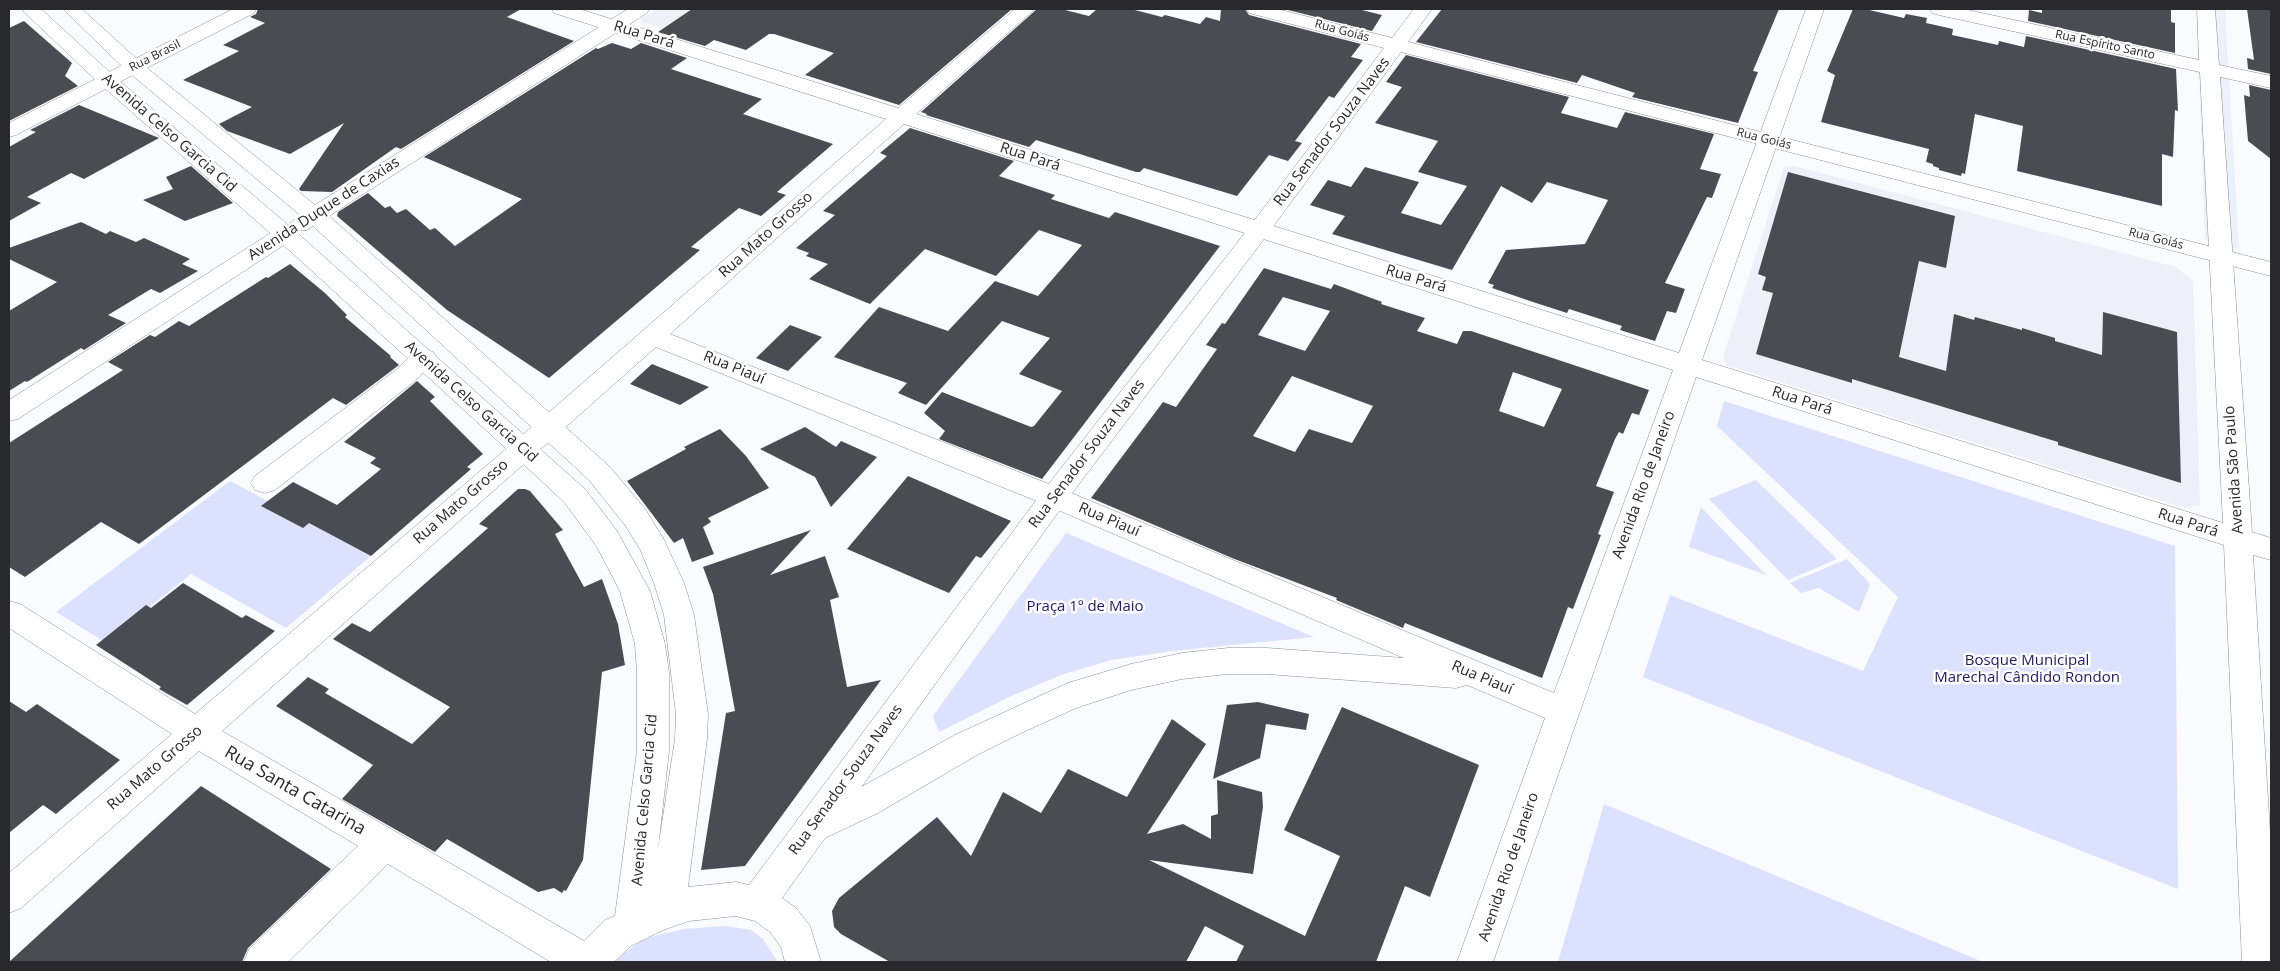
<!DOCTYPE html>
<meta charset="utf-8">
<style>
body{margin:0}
#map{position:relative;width:2280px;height:971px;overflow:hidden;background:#fafbff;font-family:"Open Sans",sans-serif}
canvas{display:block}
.frame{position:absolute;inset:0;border:10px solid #29292d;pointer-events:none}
</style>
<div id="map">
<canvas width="2280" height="971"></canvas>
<div class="frame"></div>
</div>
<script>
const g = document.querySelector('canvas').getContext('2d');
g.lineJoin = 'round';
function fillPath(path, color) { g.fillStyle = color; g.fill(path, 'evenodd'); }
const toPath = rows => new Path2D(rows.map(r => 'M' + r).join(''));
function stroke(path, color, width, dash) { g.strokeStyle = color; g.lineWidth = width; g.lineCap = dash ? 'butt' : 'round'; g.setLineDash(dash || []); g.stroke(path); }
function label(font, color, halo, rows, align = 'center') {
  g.font = font + ' "Open Sans",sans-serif'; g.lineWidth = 5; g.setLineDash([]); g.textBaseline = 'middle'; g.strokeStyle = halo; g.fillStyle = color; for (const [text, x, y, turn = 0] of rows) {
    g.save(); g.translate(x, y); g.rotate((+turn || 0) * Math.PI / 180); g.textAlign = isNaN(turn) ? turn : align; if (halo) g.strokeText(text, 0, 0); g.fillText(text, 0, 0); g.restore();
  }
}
const built = toPath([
 [658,9,691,9,662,28,642,22,641,19],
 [2197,9,2225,9,2239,249,2205,240],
 [1794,166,2176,267,2193,281,2200,505,2184,508,1726,365,1723,357,1784,167]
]);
const green = toPath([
 [1724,401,2175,546,2178,889,1643,677,1670,595,1863,671,1898,597,1717,426],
 [1756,480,1837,559,1788,580,1709,499],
 [230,481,371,556,286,628,191,574,105,642,56,612],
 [1701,507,1766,575,1689,547],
 [1066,533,1314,637,1181,650,1111,660,1061,675,1009,697,939,732,933,716],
 [1847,559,1870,584,1859,612,1819,588,1801,593,1790,583],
 [1604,804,1983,962,1558,962],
 [726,926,751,930,763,939,778,962,612,962,641,941,654,936,684,929]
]);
const building = toPath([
 [258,9,521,9,507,17,574,41,401,149,396,147,332,192,301,191,299,189,344,123,290,154,227,131,219,124,252,107,183,80,239,51,223,45,265,23,250,17,256,14],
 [692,9,1012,9,899,105,805,75,834,53,774,34,769,34,746,50,714,40,705,46,658,32],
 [1037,9,1061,9,1089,16,1097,9,1131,9,1162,17,1165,15,1200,24,1206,17,1220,21,1221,9,1245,9,1249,15,1361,44,1351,57,1363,60,1334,98,1329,96,1295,141,1302,143,1288,161,1269,155,1237,196,1144,168,1140,172,1136,172,1036,140,1029,147,926,115,927,114,921,112],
 [1284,9,1358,9,1382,15,1372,31],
 [1442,9,1779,9,1753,71,1758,72,1738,123,1632,97,1635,93,1582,75,1577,83,1416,42],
 [1853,9,1865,9,1904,18,1906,14,1927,18,1926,23,1953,29,1952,35,1998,45,1999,41,2024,47,2026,36,2176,69,2178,111,2175,110,2173,157,2162,154,2162,206,2017,171,2023,126,1975,114,1965,174,1962,173,1961,176,1939,170,1939,168,1933,166,1933,164,1926,162,1929,149,1821,122,1835,75,1827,71],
 [2042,9,2171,9,2171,22,2175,23,2175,53,2028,21,2029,10,2042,13],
 [2247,9,2271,9,2271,74,2248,69,2247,58,2254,60],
 [24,21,72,63,65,76,78,86,9,121,9,28],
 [612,43,631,49,641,43,687,58,671,69,762,99,743,114,833,144,777,192,786,195,761,216,739,208,691,247,700,250,549,378,447,310,337,216,338,212,368,193,385,208,390,206,397,213,406,209,430,230,435,228,455,246,522,199,424,157,596,48,598,49],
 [1406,55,1569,97,1561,113,1617,128,1625,112,1714,134,1700,169,1721,174,1712,198,1707,197,1665,283,1685,289,1676,313,1667,311,1655,341,1620,330,1622,326,1569,309,1567,313,1533,302,1492,288,1494,285,1488,283,1506,250,1585,244,1608,200,1547,182,1532,203,1501,186,1452,270,1332,234,1345,216,1310,205,1328,180,1351,187,1365,167,1419,182,1401,213,1441,225,1467,186,1418,172,1438,141,1375,123,1402,87,1386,82],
 [2249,85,2271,90,2271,159,2248,141,2244,95,2250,97],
 [79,105,159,138,84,179,71,173,27,197,41,203,9,221,9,147,36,132,30,130],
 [910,128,1014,161,999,176,1055,195,1051,199,1109,218,1115,212,1220,246,1042,479,939,439,945,431,924,413,942,392,1031,427,1034,426,1062,391,1019,374,1050,338,1002,321,926,405,898,393,907,383,834,357,879,307,948,331,995,281,1038,296,1082,245,1039,230,996,276,925,249,870,304,809,279,828,264,806,256,809,253,796,248,835,215,823,211,887,156,880,153],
 [191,166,233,203,185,221,143,200,173,189,166,177],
 [1788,172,1955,216,1946,268,1919,261,1899,357,1946,371,1954,314,1974,320,1975,317,2022,330,2022,328,2055,338,2055,341,2102,355,2103,312,2177,332,2181,483,2058,445,2058,442,1852,379,1852,383,1756,354,1773,293,1762,290,1766,277,1758,274],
 [81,222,106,234,110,231,136,242,144,238,190,259,182,264,198,271,160,293,151,289,108,315,126,323,84,350,81,348,27,382,25,381,9,391,9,311,57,282,9,259,9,248],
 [290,264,325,293,347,315,345,317,391,356,390,357,399,365,346,405,333,398,139,544,101,522,25,577,9,567,9,443,123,370,108,362,150,335,155,337,179,321,189,326,266,277,268,278],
 [1264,268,1331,289,1334,284,1382,302,1381,304,1425,318,1417,331,1457,344,1463,331,1471,331,1649,390,1639,415,1632,413,1623,434,1619,432,1615,439,1596,486,1614,492,1598,534,1601,535,1573,609,1568,607,1542,678,1405,623,1403,628,1336,600,1337,598,1232,558,1091,498,1163,402,1176,407,1217,349,1206,345,1222,323,1225,324],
 [1283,297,1330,311,1305,351,1258,335],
 [1513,372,1562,389,1544,427,1499,411],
 [1292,376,1373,406,1352,443,1309,429,1295,452,1253,436],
 [790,325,822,337,788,371,756,358],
 [652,364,709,387,680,405,630,384],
 [417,381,435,397,430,401,483,454,467,467,471,469,371,556,309,523,303,528,261,506,293,482,337,505,381,469,370,463,376,458,344,442],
 [805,427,836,447,841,441,877,457,831,507,815,477,760,449],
 [720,429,746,456,769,488,708,518,711,522,703,527,714,554,692,562,683,538,674,543,627,481,686,449,684,447],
 [908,476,1011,521,981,558,976,556,949,593,847,549],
 [518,489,525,489,530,491,563,530,555,534,584,587,602,579,618,624,625,665,602,672,583,860,566,891,564,890,562,893,554,888,538,892,447,839,435,852,342,799,373,765,276,706,308,677,329,689,325,693,412,744,450,707,333,639,352,623,370,632,488,528,479,524],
 [811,530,770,575,825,556,839,597,830,600,847,687,881,680,745,866,701,870,726,713,735,711,720,629,713,594,703,567],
 [183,583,242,618,246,615,275,631,187,705,159,689,161,687,96,645,146,605,151,608],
 [9,701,26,712,37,704,120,760,56,814,43,805,9,833],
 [1258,702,1309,714,1306,730,1266,724,1260,758,1213,779,1227,705],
 [1342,707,1479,765,1430,897,1405,886,1376,962,1236,962,1244,946,1205,926,1186,962,890,962,841,934,834,927,832,911,839,898,937,817,971,856,1003,792,1041,813,1068,769,1127,797,1172,719,1206,744,1147,834,1183,824,1211,839,1211,816,1218,814,1217,780,1262,792,1263,807,1253,874,1149,860,1305,936,1340,856,1284,830],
 [201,786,331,869,248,948,242,962,9,962]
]);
const minor = toPath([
 [233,9,256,9,254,13,16,135,9,137,9,123,233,9],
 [552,9,579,9,898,108,1015,9,1035,9,916,114,1679,353,1806,9,1824,9,1702,360,2223,523,2200,72,1939,15,1932,13,1930,9,1963,9,2199,60,2197,9,2215,9,2219,65,2271,76,2271,88,2220,77,2252,532,2271,538,2271,560,2253,555,2271,848,2271,962,2242,962,2224,545,1696,377,1493,962,1457,962,1545,718,1467,685,1456,688,1267,674,1228,674,1182,679,1131,690,1076,708,1019,734,977,755,878,813,810,845,798,840,793,829,798,818,854,791,955,735,1068,683,1131,664,1182,653,1228,648,1267,648,1404,658,1044,504,656,347,222,731,598,949,603,962,551,962,388,864,288,962,244,962,249,949,358,846,199,751,21,908,9,913,9,873,172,734,9,628,9,601,20,604,195,714,539,421,886,119,554,13,552,9],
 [904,124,1673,370,1554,693,1064,490,670,334,904,124],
 [285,227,293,229,296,234,293,239,18,419,9,421,9,400,277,229,285,227],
 [424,349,433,352,437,358,415,381,275,490,265,493,255,490,251,483,255,476,397,369,415,352,424,349]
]);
const major = toPath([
 [21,9,41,9,115,77,288,225,300,215,127,71,63,9,82,9,141,63,315,205,628,9,649,9,647,13,329,216,609,466,645,509,663,538,684,583,694,615,708,714,707,739,688,887,736,882,749,885,1044,490,1251,225,1384,48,1249,13,1247,9,1277,9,1392,38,1414,9,1432,9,1408,42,2271,262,2271,276,1401,52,1267,235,1064,504,782,898,796,908,810,926,821,962,785,962,781,947,770,932,755,921,736,916,689,921,663,930,631,946,614,962,571,962,576,949,605,920,615,916,637,751,637,673,635,644,620,591,597,547,565,503,546,485,277,239,101,85,21,9],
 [313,226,589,480,625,525,640,549,654,583,664,615,676,714,675,739,658,849,669,751,669,673,665,644,650,591,617,531,585,489,295,231,307,230,313,226]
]);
const farStreetnames = [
 ["Rua Goiás",1342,31,15],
 ["Rua Espírito Santo",2105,45,12],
 ["Rua Brasil",155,56,-27],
 ["Rua Goiás",1764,139,14],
 ["Rua Goiás",2156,239,14]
];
const streetNames = [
 ["Rua Pará",644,35,17],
 ["Rua Senador Souza Naves",1332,132,-53],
 ["Avenida Celso Garcia Cid",169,133,41],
 ["Rua Pará",1030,157,18],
 ["Avenida Duque de Caxias",324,209,-33],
 ["Rua Mato Grosso",766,235,-42],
 ["Rua Pará",1416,279,17],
 ["Rua Piauí",734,368,22],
 ["Rua Pará",1802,401,18],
 ["Avenida Celso Garcia Cid",471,402,42],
 ["Rua Senador Souza Naves",1087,454,-53],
 ["Avenida São Paulo",2234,470,-94],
 ["Avenida Rio de Janeiro",1644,485,-70],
 ["Rua Mato Grosso",461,502,-41],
 ["Rua Piauí",1109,520,23],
 ["Rua Pará",2188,523,18],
 ["Rua Piauí",1482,678,23],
 ["Rua Mato Grosso",155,768,-41],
 ["Rua Senador Souza Naves",846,780,-54],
 ["Avenida Celso Garcia Cid",645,800,-85],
 ["Avenida Rio de Janeiro",1509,867,-71]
];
const parkNames = [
 ["Praça 1º de Maio",1085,607],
 ["Bosque Municipal",2027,661],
 ["Marechal Cândido Rondon",2027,678]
];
const nearStreetnames = [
 ["Rua Santa Catarina",295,791,30]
];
fillPath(built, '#edeff9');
fillPath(green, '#dce1fd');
fillPath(building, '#4a4c54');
stroke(minor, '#8c8d96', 1);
stroke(major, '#8c8d96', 1);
fillPath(minor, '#fff');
fillPath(major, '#fff');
label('12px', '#29292d', '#fff', farStreetnames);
label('15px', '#29292d', '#fff', streetNames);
label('15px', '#21196d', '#fff', parkNames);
label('18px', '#29292d', '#fff', nearStreetnames);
</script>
